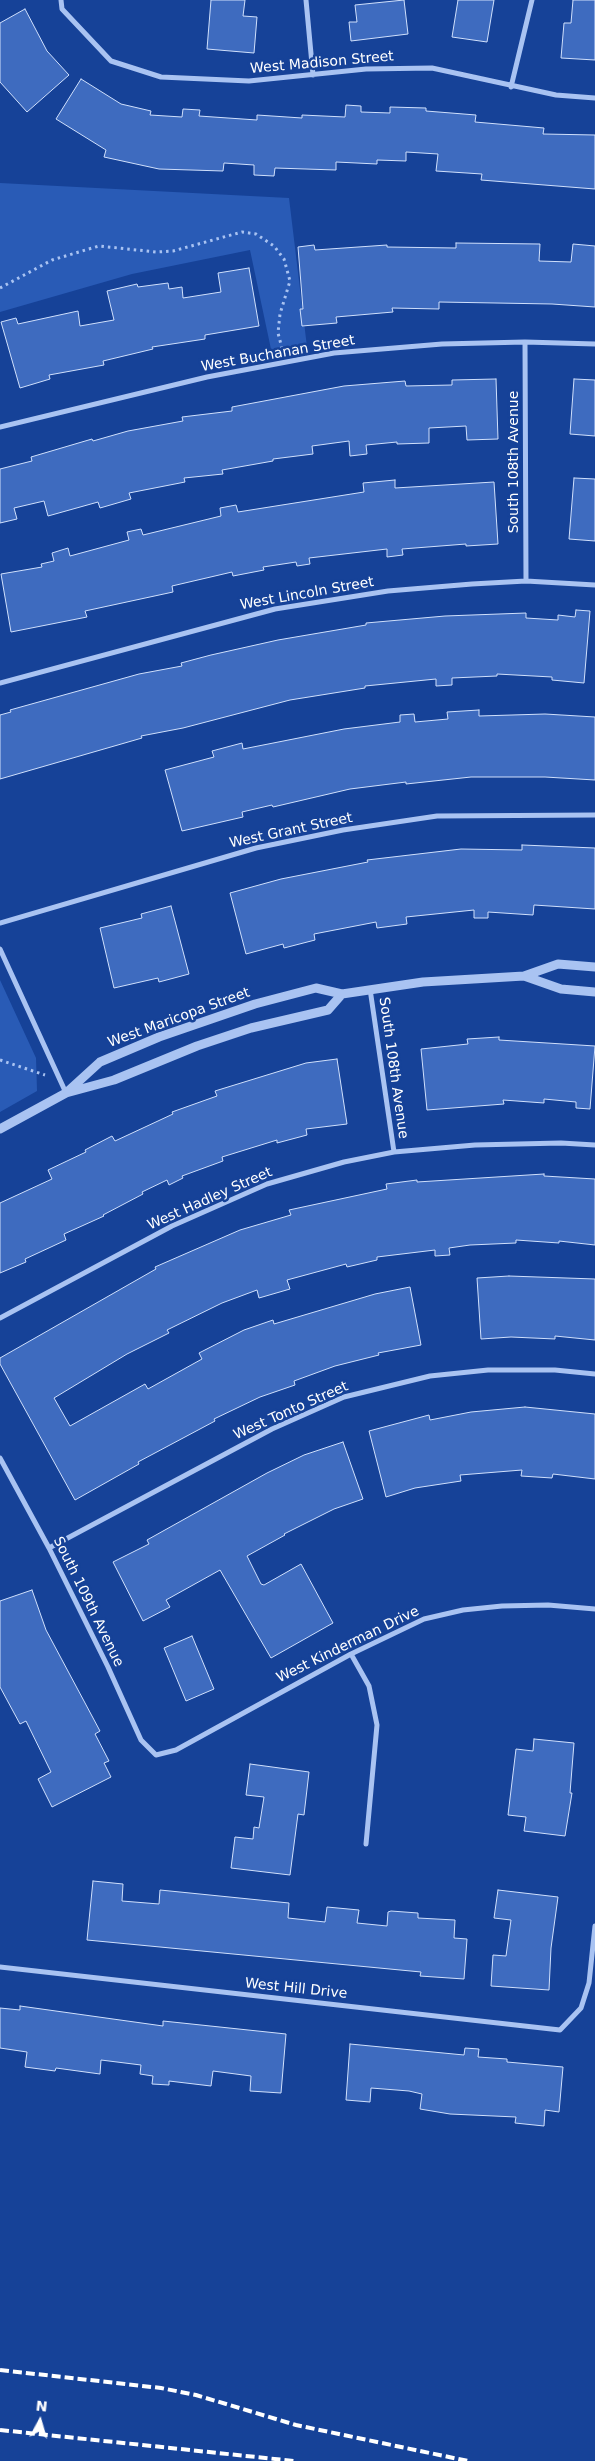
<!DOCTYPE html>
<style>
body{margin:0}
#map{position:relative;width:595px;height:2461px;overflow:hidden;background:#164298;font-family:"DejaVu Sans",sans-serif}
canvas{display:block}
.north{position:absolute;left:15px;top:2396px;width:50px;height:50px;-webkit-text-stroke:4px #164298;paint-order:stroke;rotate:6deg;font-size:14px;font-weight:700;line-height:20px;text-align:center;color:#fff}
.north::after{content:'';display:block;margin:auto;width:18px;height:22px;background:#fff;clip-path:polygon(50% 0,100% 100%,50% 72%,0 100%)}
</style>
<div id="map">
<canvas width="595" height="2461"></canvas>
<div class="north">N</div>
</div>
<script>
const g = document.querySelector('canvas').getContext('2d');
g.lineJoin = 'round';
function fillPath(path, color) { g.fillStyle = color; g.fill(path, 'evenodd'); }
const toPath = rows => new Path2D(rows.map(r => 'M' + r).join(''));
function stroke(path, color, width, dash) { g.strokeStyle = color; g.lineWidth = width; g.lineCap = dash ? 'butt' : 'round'; g.setLineDash(dash || []); g.stroke(path); }
function label(font, color, halo, rows, align = 'center') {
  g.font = font + ' "DejaVu Sans",sans-serif'; g.lineWidth = 5; g.setLineDash([]); g.textBaseline = 'middle'; g.strokeStyle = halo; g.fillStyle = color; for (const [text, x, y, turn = 0] of rows) {
    g.save(); g.translate(x, y); g.rotate((+turn || 0) * Math.PI / 180); g.textAlign = isNaN(turn) ? turn : align; if (halo) g.strokeText(text, 0, 0); g.fillText(text, 0, 0); g.restore();
  }
}
const green = toPath([
 [0,183,289,198,307,347,272,354,250,250,132,274,0,312],
 [0,980,36,1058,37,1091,0,1112]
]);
const building = toPath([
 [211,0,245,0,243,16,257,17,254,53,207,49,211,0],
 [404,0,408,34,351,41,349,22,357,22,355,5,404,0],
 [458,0,494,0,487,42,452,37,458,0],
 [573,0,595,0,595,60,561,58,564,23,571,23,573,0],
 [25,9,47,51,69,75,27,112,0,82,0,23,25,9],
 [81,79,121,104,151,111,150,115,182,117,183,109,200,110,199,116,257,120,257,115,302,118,302,115,345,117,346,105,361,106,361,112,390,113,390,107,426,108,426,111,476,115,475,122,544,128,543,134,595,135,595,189,481,180,482,174,436,171,438,154,406,152,406,161,377,160,377,164,336,162,336,170,275,168,274,176,254,175,254,165,224,163,223,171,159,169,104,157,106,150,56,119,81,79],
 [456,243,540,244,539,261,571,262,573,244,595,246,595,307,552,304,439,302,439,309,392,308,393,312,336,317,337,323,302,326,300,309,303,309,298,247,314,245,315,250,387,245,387,247,456,248,456,243],
 [249,268,259,326,205,335,205,339,152,347,153,349,103,361,104,365,49,375,50,379,20,388,1,322,16,318,18,324,78,311,80,326,114,320,107,291,137,284,138,287,168,283,169,289,182,287,183,298,221,292,218,273,249,268],
 [496,379,498,439,467,440,466,426,429,428,429,443,397,444,397,442,366,445,367,454,350,456,349,441,312,446,313,454,273,459,273,461,222,470,223,474,184,478,185,482,129,493,131,499,100,508,98,502,48,516,44,501,14,508,17,519,0,523,0,469,32,461,31,457,92,439,93,441,128,431,183,421,182,417,232,411,232,407,344,386,405,381,406,386,452,385,452,380,496,379],
 [574,379,595,380,595,436,570,434,574,379],
 [574,478,595,479,595,541,569,539,574,478],
 [395,480,395,488,494,482,498,544,466,546,466,544,402,549,403,555,387,557,387,549,309,558,310,564,297,566,296,562,263,567,264,570,233,576,232,572,172,586,173,592,85,611,87,617,11,632,1,574,42,567,41,564,54,561,52,553,68,548,70,556,129,540,127,532,141,529,143,535,221,516,220,508,236,505,238,512,364,492,363,483,395,480],
 [576,610,590,611,584,683,552,680,552,677,497,674,497,676,452,678,452,685,436,686,436,679,365,686,365,688,290,700,183,728,141,736,142,738,0,779,0,715,11,712,10,710,139,674,182,666,181,663,211,655,278,640,366,625,366,623,445,616,526,613,526,618,558,620,558,615,575,617,576,610],
 [479,710,479,716,545,714,595,717,595,780,545,777,471,777,406,784,406,782,350,789,273,807,272,805,242,812,243,817,182,831,165,770,214,757,212,751,242,743,243,749,344,729,400,722,400,715,414,714,415,722,448,719,447,712,479,710],
 [522,845,595,848,595,909,534,905,533,915,488,912,488,918,474,918,474,910,406,917,407,924,377,928,376,922,314,934,315,940,284,948,283,944,246,954,230,893,281,879,368,862,367,860,461,849,522,850,522,845],
 [171,906,189,974,159,982,158,978,114,988,100,928,142,918,141,914,171,906],
 [499,1037,499,1040,595,1046,590,1109,576,1108,576,1102,544,1099,544,1103,503,1100,504,1104,427,1110,421,1049,468,1044,467,1039,499,1037],
 [337,1059,347,1124,306,1129,307,1135,277,1143,277,1140,222,1157,223,1161,182,1176,183,1178,169,1185,167,1180,142,1192,143,1194,103,1215,104,1216,64,1234,66,1240,25,1259,26,1262,0,1273,0,1203,52,1179,48,1170,86,1152,85,1150,112,1136,115,1141,173,1114,172,1112,217,1096,215,1091,306,1063,337,1059],
 [544,1174,544,1176,595,1179,595,1245,559,1241,559,1243,516,1240,516,1243,470,1245,449,1248,450,1255,435,1256,435,1250,377,1257,377,1260,347,1267,346,1264,287,1280,290,1289,259,1298,257,1290,222,1303,167,1330,169,1333,127,1354,54,1398,70,1426,145,1384,148,1389,202,1359,199,1353,244,1330,273,1320,274,1324,375,1294,410,1287,421,1345,378,1353,379,1355,335,1366,294,1381,295,1385,260,1397,214,1419,215,1421,138,1462,139,1464,75,1500,0,1364,0,1358,156,1269,155,1267,240,1230,291,1215,289,1210,387,1189,386,1184,417,1180,417,1182,544,1174],
 [509,1276,595,1279,595,1340,555,1336,555,1339,511,1337,481,1339,477,1278,509,1276],
 [525,1407,595,1414,595,1479,553,1474,552,1478,521,1476,522,1470,460,1475,461,1481,415,1488,386,1497,369,1431,429,1415,430,1420,471,1412,525,1407],
 [343,1442,363,1499,334,1509,284,1534,285,1535,247,1556,261,1584,264,1585,301,1564,333,1623,271,1658,220,1570,166,1600,170,1607,143,1621,113,1562,149,1544,147,1540,267,1473,304,1455,343,1442],
 [32,1590,46,1630,100,1731,95,1734,109,1761,104,1763,111,1777,52,1807,38,1779,51,1772,26,1721,20,1724,0,1687,0,1601,32,1590],
 [192,1636,214,1689,186,1701,164,1648,192,1636],
 [534,1739,574,1743,570,1793,572,1793,565,1836,524,1831,526,1817,508,1815,516,1749,533,1751,534,1739],
 [250,1764,309,1772,304,1815,298,1814,290,1875,231,1868,235,1837,253,1839,254,1827,259,1828,264,1797,246,1795,250,1764],
 [93,1881,123,1884,122,1901,159,1904,160,1890,289,1903,288,1918,325,1922,327,1907,359,1910,357,1923,387,1926,388,1912,391,1911,418,1913,418,1918,455,1920,454,1938,467,1939,464,1979,420,1976,421,1972,87,1940,93,1881],
 [498,1890,558,1897,551,1948,549,1990,491,1986,493,1955,506,1956,511,1920,494,1918,498,1890],
 [20,2006,163,2026,163,2021,286,2034,281,2093,250,2091,251,2076,213,2071,211,2086,169,2081,169,2085,152,2084,153,2076,140,2074,141,2065,101,2060,100,2074,56,2068,55,2071,25,2067,27,2052,0,2048,0,2008,20,2010,20,2006],
 [350,2044,464,2055,465,2048,479,2049,478,2057,507,2059,507,2062,563,2067,559,2112,545,2110,544,2126,515,2123,516,2117,450,2114,420,2109,422,2094,409,2091,371,2088,370,2102,346,2100,350,2044]
]);
const path = toPath([
 [0,288,52,260,99,246,156,252,173,251,242,232,256,234,274,246,284,259,290,281,280,314,278,333,283,352],
 [0,1060,45,1075]
]);
const minor = toPath([
 [61,0,62,9,111,61,161,77,249,81,366,69,432,68,556,95,595,98],
 [306,0,313,75],
 [511,87,532,0],
 [525,342,526,581],
 [0,427,207,377,334,353,442,344,525,342,595,344],
 [0,683,275,609,388,591,472,584,526,581,595,585],
 [0,923,256,848,343,830,437,816,595,815],
 [0,949,66,1093],
 [370,989,394,1152],
 [0,1318,172,1226,267,1184,344,1162,394,1152,475,1145,561,1143,595,1145],
 [0,1458,49,1548,108,1667,141,1740,156,1755,176,1750,351,1654,424,1619,463,1610,502,1606,548,1605,595,1609],
 [49,1548,272,1429,344,1397,430,1376,488,1370,555,1370,595,1374],
 [351,1654,369,1686,377,1725,366,1844],
 [0,1967,560,2030,581,2008,589,1983,595,1926]
]);
const tertiary = toPath([
 [524,976,561,989,595,992],
 [66,1093,100,1062,159,1037,255,1004,316,988,342,994,423,982,524,976,558,964,595,967],
 [0,1129,66,1093,114,1080,197,1046,251,1028,328,1010,342,994]
]);
const rail = toPath([
 [0,2370,161,2388,196,2395,296,2425,468,2461],
 [0,2430,294,2461]
]);
const streetNames = [
 ["West Madison Street",322,63,-5],
 ["West Buchanan Street",278,354,-10],
 ["South 108th Avenue",514,462,-90],
 ["West Lincoln Street",307,594,-10],
 ["West Grant Street",291,831,-12],
 ["West Maricopa Street",179,1018,-20],
 ["South 108th Avenue",393,1068,82],
 ["West Hadley Street",210,1199,-24],
 ["West Tonto Street",291,1411,-24],
 ["South 109th Avenue",88,1602,64],
 ["West Kinderman Drive",348,1645,-26],
 ["West Hill Drive",296,1989,6]
];
fillPath(green, '#295bb6');
fillPath(building, '#3e6bbf');
stroke(building, '#d0e0fc', 1);
stroke(path, '#a9c3f2', 3, [2.5, 4]);
stroke(minor, '#a9c3f2', 5);
stroke(tertiary, '#a9c3f2', 9);
stroke(rail, '#fff', 4, [9, 4]);
label('14px', '#fff', '#164298', streetNames);
</script>
